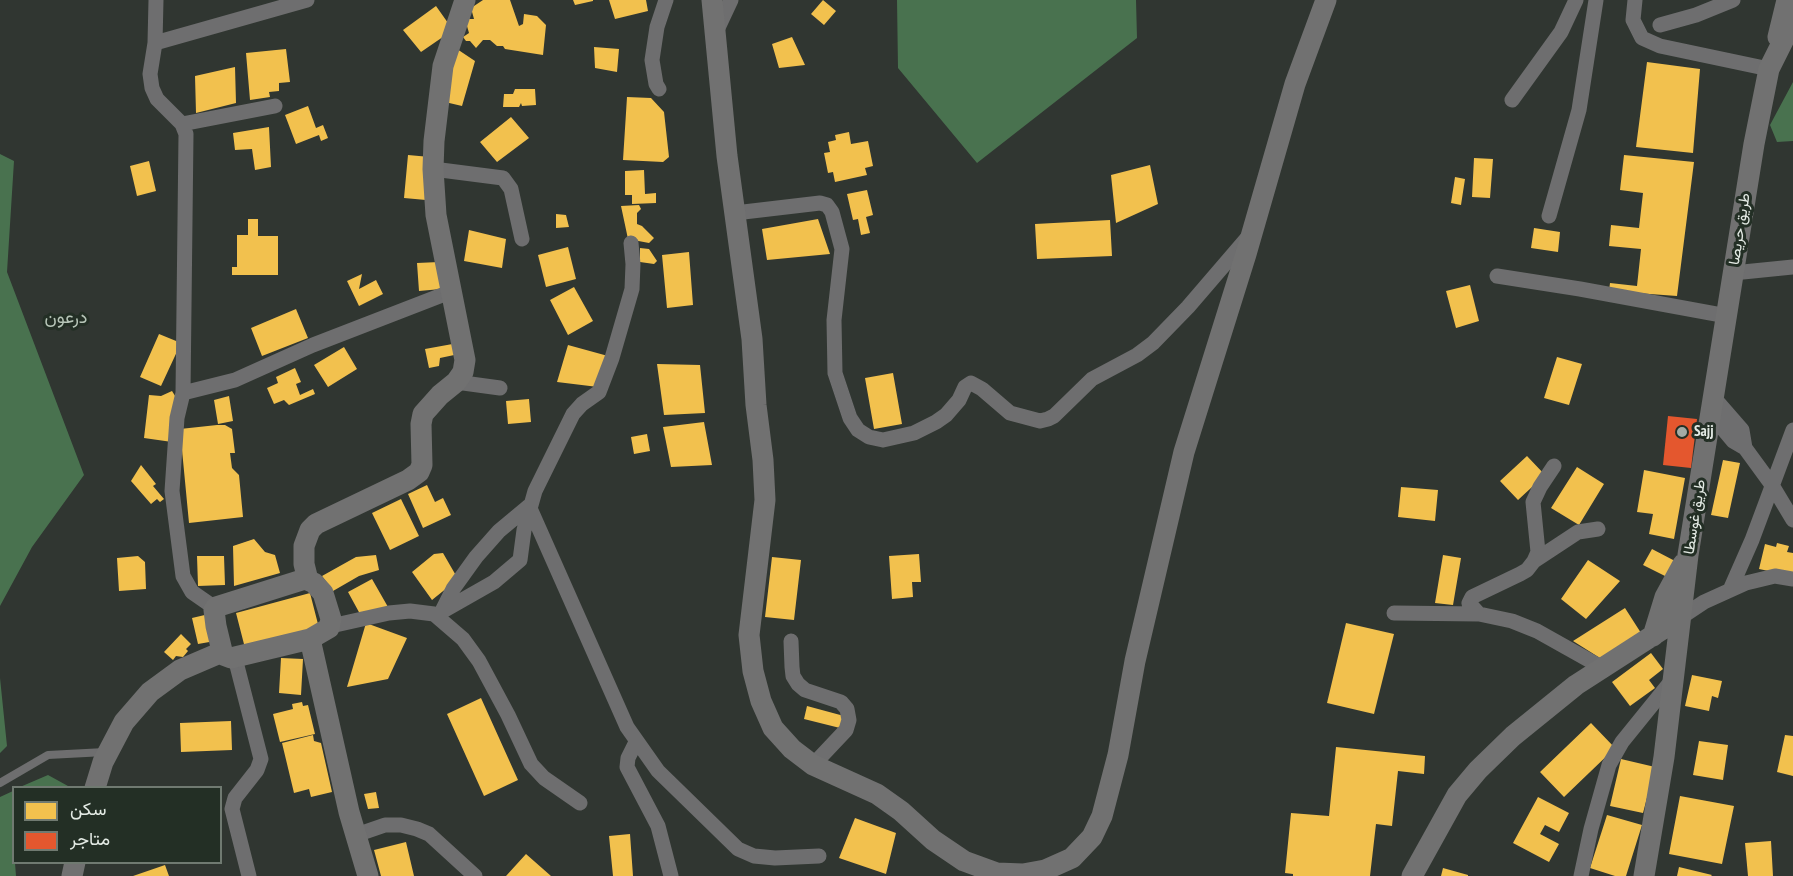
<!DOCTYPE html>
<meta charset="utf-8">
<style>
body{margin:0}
#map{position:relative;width:1793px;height:876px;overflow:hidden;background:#303631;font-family:"PT Sans Narrow",Vazirmatn,sans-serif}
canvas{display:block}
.legend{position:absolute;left:12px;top:786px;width:210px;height:78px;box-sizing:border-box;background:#232f25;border:2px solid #707a71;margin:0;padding:8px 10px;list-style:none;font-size:18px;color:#e3eae4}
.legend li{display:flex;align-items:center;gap:12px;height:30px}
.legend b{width:30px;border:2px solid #707a71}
</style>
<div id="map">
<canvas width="1793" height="876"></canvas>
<ul class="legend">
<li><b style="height:16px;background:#f2c14e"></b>سكن</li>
<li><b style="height:16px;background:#e4572e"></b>متاجر</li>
</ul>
</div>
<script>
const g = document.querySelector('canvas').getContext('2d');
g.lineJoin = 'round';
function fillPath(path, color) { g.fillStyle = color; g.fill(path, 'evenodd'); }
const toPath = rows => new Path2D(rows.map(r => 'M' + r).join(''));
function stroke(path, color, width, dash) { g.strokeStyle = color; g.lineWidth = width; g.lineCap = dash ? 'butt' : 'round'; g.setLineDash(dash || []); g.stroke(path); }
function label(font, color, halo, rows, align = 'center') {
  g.font = font + ' "PT Sans Narrow",Vazirmatn,sans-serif'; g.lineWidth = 6; g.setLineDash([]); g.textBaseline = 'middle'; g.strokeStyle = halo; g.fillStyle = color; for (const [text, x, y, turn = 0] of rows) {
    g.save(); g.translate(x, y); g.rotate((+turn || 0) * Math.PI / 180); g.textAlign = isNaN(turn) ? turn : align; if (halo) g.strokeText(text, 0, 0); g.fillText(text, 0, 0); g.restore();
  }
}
const forest = toPath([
 [897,0,1136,0,1137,38,977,163,898,68],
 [1793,82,1793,141,1777,142,1770,125],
 [0,154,14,161,7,272,84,475,32,547,0,606],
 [0,678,7,746,0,753],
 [48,775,68,786,67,788,20,787],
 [13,791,14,862,15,863,16,876,0,876,0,797]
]);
const homes = toPath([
 [483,0,510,0,519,26,523,24,524,14,537,16,546,25,543,55,505,49,503,46,497,46,490,40,483,40,476,48,470,41,466,41,463,37,469,33,465,19,474,19,471,8],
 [573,0,593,0,593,1,575,5],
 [609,0,646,0,648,11,615,19],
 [823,0,836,11,824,25,811,14],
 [436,6,453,30,421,52,403,30],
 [792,37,805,65,779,68,772,44],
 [594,47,619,49,617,72,595,68],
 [286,49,290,82,279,83,279,91,269,92,270,97,250,100,246,53],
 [457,49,475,61,462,106,445,102],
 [1647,62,1700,69,1693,153,1636,147],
 [235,67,236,103,196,113,195,76],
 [515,89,535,89,536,105,522,106,521,103,519,107,503,107,504,94,513,94],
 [627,97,651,98,664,112,669,157,663,162,623,160],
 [308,106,316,128,323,125,328,138,321,141,319,135,296,144,285,115],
 [511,117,529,138,497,162,480,142],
 [269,127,271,167,255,170,252,149,235,150,233,133],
 [849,132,851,144,868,141,873,166,865,168,867,175,835,182,833,172,828,173,824,153,830,152,828,142,836,140,835,135],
 [408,155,430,157,426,200,404,198],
 [1624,155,1694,162,1677,296,1609,291,1610,283,1637,286,1641,249,1609,246,1611,225,1639,228,1643,193,1620,190],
 [1474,158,1493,159,1490,198,1472,197],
 [149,161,156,191,137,196,130,166],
 [1150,165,1158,204,1116,223,1111,175],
 [644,170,645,194,656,193,656,203,632,204,632,195,625,195,625,171],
 [1455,177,1465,179,1461,205,1451,203],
 [867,190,873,215,866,217,870,233,861,235,858,219,853,220,847,194],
 [639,205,641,209,637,213,637,224,642,226,654,238,649,243,628,239,621,206],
 [556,214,566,215,569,227,556,228],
 [248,219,258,219,258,236,278,236,278,275,232,275,232,267,237,267,237,235,248,235],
 [818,219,830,254,767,260,762,229],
 [1110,220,1112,256,1037,259,1035,224],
 [1534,228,1560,232,1558,252,1531,248],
 [469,230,506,239,502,268,464,261],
 [568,247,576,279,546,287,538,255],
 [640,248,649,249,657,261,654,264,640,262],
 [689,252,693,305,667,308,662,255],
 [439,262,441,289,419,291,417,263],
 [362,274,359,289,376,280,383,294,359,306,347,281],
 [1470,285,1479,321,1456,328,1446,291],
 [574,287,593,321,568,335,550,300],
 [296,309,308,338,262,356,251,328],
 [159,334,181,343,161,386,140,377],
 [458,343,459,354,440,358,439,366,429,368,425,349],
 [568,345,608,356,598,387,557,382],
 [344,347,357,369,328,387,314,365],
 [1557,357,1582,364,1569,405,1544,398],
 [657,364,700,365,705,413,664,415],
 [295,368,301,382,296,384,300,395,313,389,315,394,289,405,284,400,274,404,267,388,278,383,276,377],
 [893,373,902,424,874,429,865,378],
 [172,391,177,399,172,442,144,438,149,395,161,396],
 [229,396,233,421,218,424,214,400],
 [529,399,531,422,508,424,506,401],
 [704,422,712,465,671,467,663,427],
 [217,425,225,425,232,429,235,453,230,453,232,468,239,475,243,517,189,523,180,429],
 [647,434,650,451,634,454,631,437],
 [1527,456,1545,475,1518,500,1500,481],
 [1723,460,1740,463,1728,518,1711,515],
 [141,465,156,484,153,486,164,499,160,502,157,499,151,504,131,481],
 [1577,467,1604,484,1579,525,1551,508],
 [1644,470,1685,478,1674,539,1649,534,1653,514,1637,512],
 [427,485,435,502,443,498,451,515,423,528,408,494],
 [1401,487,1438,490,1435,521,1398,517],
 [401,499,419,536,390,550,372,513],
 [254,539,265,552,275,555,280,573,234,586,233,546],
 [1777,543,1789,546,1787,552,1793,553,1793,576,1759,569,1765,544,1776,547],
 [1652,549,1675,561,1667,577,1643,565],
 [443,553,458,579,432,600,412,572,434,554],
 [919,554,921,582,912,582,913,597,892,599,889,556],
 [376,555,379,570,359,576,333,591,322,576,356,557],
 [1443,555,1461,558,1453,605,1435,603],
 [138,556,145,562,146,589,119,591,117,558],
 [197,556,224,556,225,585,198,586],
 [772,557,801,560,794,620,765,617],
 [1588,560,1620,581,1586,619,1561,599],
 [372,579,388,607,360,614,348,592],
 [310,593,319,628,245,648,236,613],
 [1625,608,1641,633,1600,658,1573,641],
 [209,614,215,641,198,644,192,618],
 [366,623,407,638,388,679,347,687],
 [1346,623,1394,634,1374,714,1327,703],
 [181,634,191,644,186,649,188,651,183,657,176,656,173,660,164,652],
 [1651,653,1663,669,1649,680,1655,688,1630,706,1612,682],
 [281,658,303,659,301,695,279,693],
 [1692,675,1722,681,1718,698,1712,696,1709,711,1685,706],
 [481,698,518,780,484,796,447,714],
 [302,702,303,706,308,705,315,734,280,742,273,714,293,709,292,704],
 [807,706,844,716,840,728,804,719],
 [231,721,232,750,181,752,180,723],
 [1591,723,1615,748,1564,797,1540,772],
 [313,735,314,741,321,743,332,792,311,797,309,789,294,793,282,743],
 [1785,735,1793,736,1793,776,1777,772],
 [1699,741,1728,745,1723,780,1693,775],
 [1336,747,1425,756,1424,774,1398,771,1392,826,1376,824,1370,876,1293,876,1293,874,1285,873,1291,813,1329,816],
 [1621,759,1655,767,1643,813,1610,806],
 [376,792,379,808,368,809,364,794],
 [1680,796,1734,806,1722,864,1669,854],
 [1538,797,1569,813,1559,832,1545,825,1540,834,1559,844,1549,862,1513,843],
 [1607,815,1642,825,1626,876,1615,876,1590,868],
 [855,818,896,833,886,874,839,858],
 [630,834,633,876,613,876,609,836],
 [1771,841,1773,876,1748,876,1745,843],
 [406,842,414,876,381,876,374,850],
 [526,854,551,876,506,876],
 [165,865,169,876,133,876],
 [1679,867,1712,875,1711,876,1677,876],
 [1443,868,1468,875,1468,876,1441,876]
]);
const shops = toPath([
 [1668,416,1697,419,1691,468,1663,465]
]);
const lane = toPath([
 [0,783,48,755,105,752]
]);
const street = toPath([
 [156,0,155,43,150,74,152,88,157,99,182,124,186,134,183,393,177,418,172,491,183,576,192,592,215,608],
 [1635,0,1633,20,1642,38,1660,46,1769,69],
 [1660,25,1696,15,1733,0],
 [716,32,731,0],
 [155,43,307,0],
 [659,89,656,84,652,60,657,27,666,0],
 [1512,100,1561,32,1576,0],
 [182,124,275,106],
 [433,169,503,178,511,189,522,239],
 [735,213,820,203,827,205,832,212,842,249,834,320,835,373,850,418,858,430,869,437,883,440,914,433,936,422,946,415,959,400,965,387,971,383,982,389,1010,413,1040,421,1048,419,1054,416,1092,379,1137,355,1153,343,1188,307,1249,236],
 [1549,216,1579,110,1596,0],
 [1733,273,1793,267],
 [1497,276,1580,289,1727,316],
 [456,382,500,388],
 [183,393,235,380,313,345,450,292],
 [1715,399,1742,430,1745,448],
 [1712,416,1733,441,1745,448,1772,485,1793,520],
 [1534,561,1578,532,1598,529],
 [1730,590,1752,540,1793,430],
 [442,611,453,589,476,557,499,531,529,506,627,727,658,771,738,849,754,856,775,858,819,856],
 [443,611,494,582,520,560,524,530,535,491,573,414,582,404,599,392,612,358,632,289,633,264,631,243],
 [1394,613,1479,614,1512,621,1537,631,1603,668],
 [1479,614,1469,603,1472,597,1520,574,1527,570,1534,561,1538,552,1533,502,1540,487,1554,466],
 [1680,618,1704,602,1746,583,1775,576,1793,579],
 [331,626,389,613,410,611,434,614,463,639,479,661,508,715,531,764,544,778,580,803],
 [791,641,792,667,793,676,798,684,805,690,841,702,847,709,849,720,846,730,813,765],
 [235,658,261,759,257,770,235,798,232,809,249,876],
 [636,742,628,758,627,767,658,826,671,876],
 [356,835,385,825,401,825,417,829,429,834,475,876],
 [1581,876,1591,829,1609,765,1622,742,1673,679]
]);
const secondary = toPath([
 [712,0,727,156,752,339,756,405,763,460,765,500,749,635,753,671,761,701,773,728,792,749,813,765,877,794,901,811,933,840,964,861,997,873,1023,874,1045,870,1072,858,1092,837,1102,816,1118,755,1135,661,1184,452,1246,254,1295,84,1326,0],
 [1778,37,1787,0],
 [305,579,314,583,323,593,331,619,329,628,310,639,231,658,223,655,216,626,214,610,216,607,305,579],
 [308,580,304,564,304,546,310,530,316,524,408,480,419,472,422,465,421,424,423,414,440,395,456,382,463,372,465,360,436,215,433,169,434,141,443,66,465,0],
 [1653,636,1665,597,1683,564],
 [310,639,349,812,368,876],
 [95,788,103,762,124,722,150,692,180,670,222,652],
 [72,876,75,862],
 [1412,876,1457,795,1478,770,1513,736,1576,685,1680,618],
 [1644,876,1664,757,1688,555,1754,144,1769,69,1793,21]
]);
const markers = [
 [1682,432,6,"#a4aba5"]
];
const streetNames = [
 ["طريق حريصا",1740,229,-81],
 ["طريق غوسطا",1695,517,-81]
];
const poiNames = [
 ["Sajj",1694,432]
];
const quarterNames = [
 ["درعون",66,318]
];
fillPath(forest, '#49724f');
fillPath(homes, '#f2c14e');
fillPath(shops, '#e4572e');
stroke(lane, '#6e6e6f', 8);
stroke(street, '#6e6e6f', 15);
stroke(secondary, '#717171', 21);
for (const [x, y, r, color] of markers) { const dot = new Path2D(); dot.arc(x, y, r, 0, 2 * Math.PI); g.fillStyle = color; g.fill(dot); stroke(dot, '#232f25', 2); }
label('15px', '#e3eae4', '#232f25', streetNames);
label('bold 15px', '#e3eae4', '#232f25', poiNames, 'left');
label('18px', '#b7c5b8', '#232f25', quarterNames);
</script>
